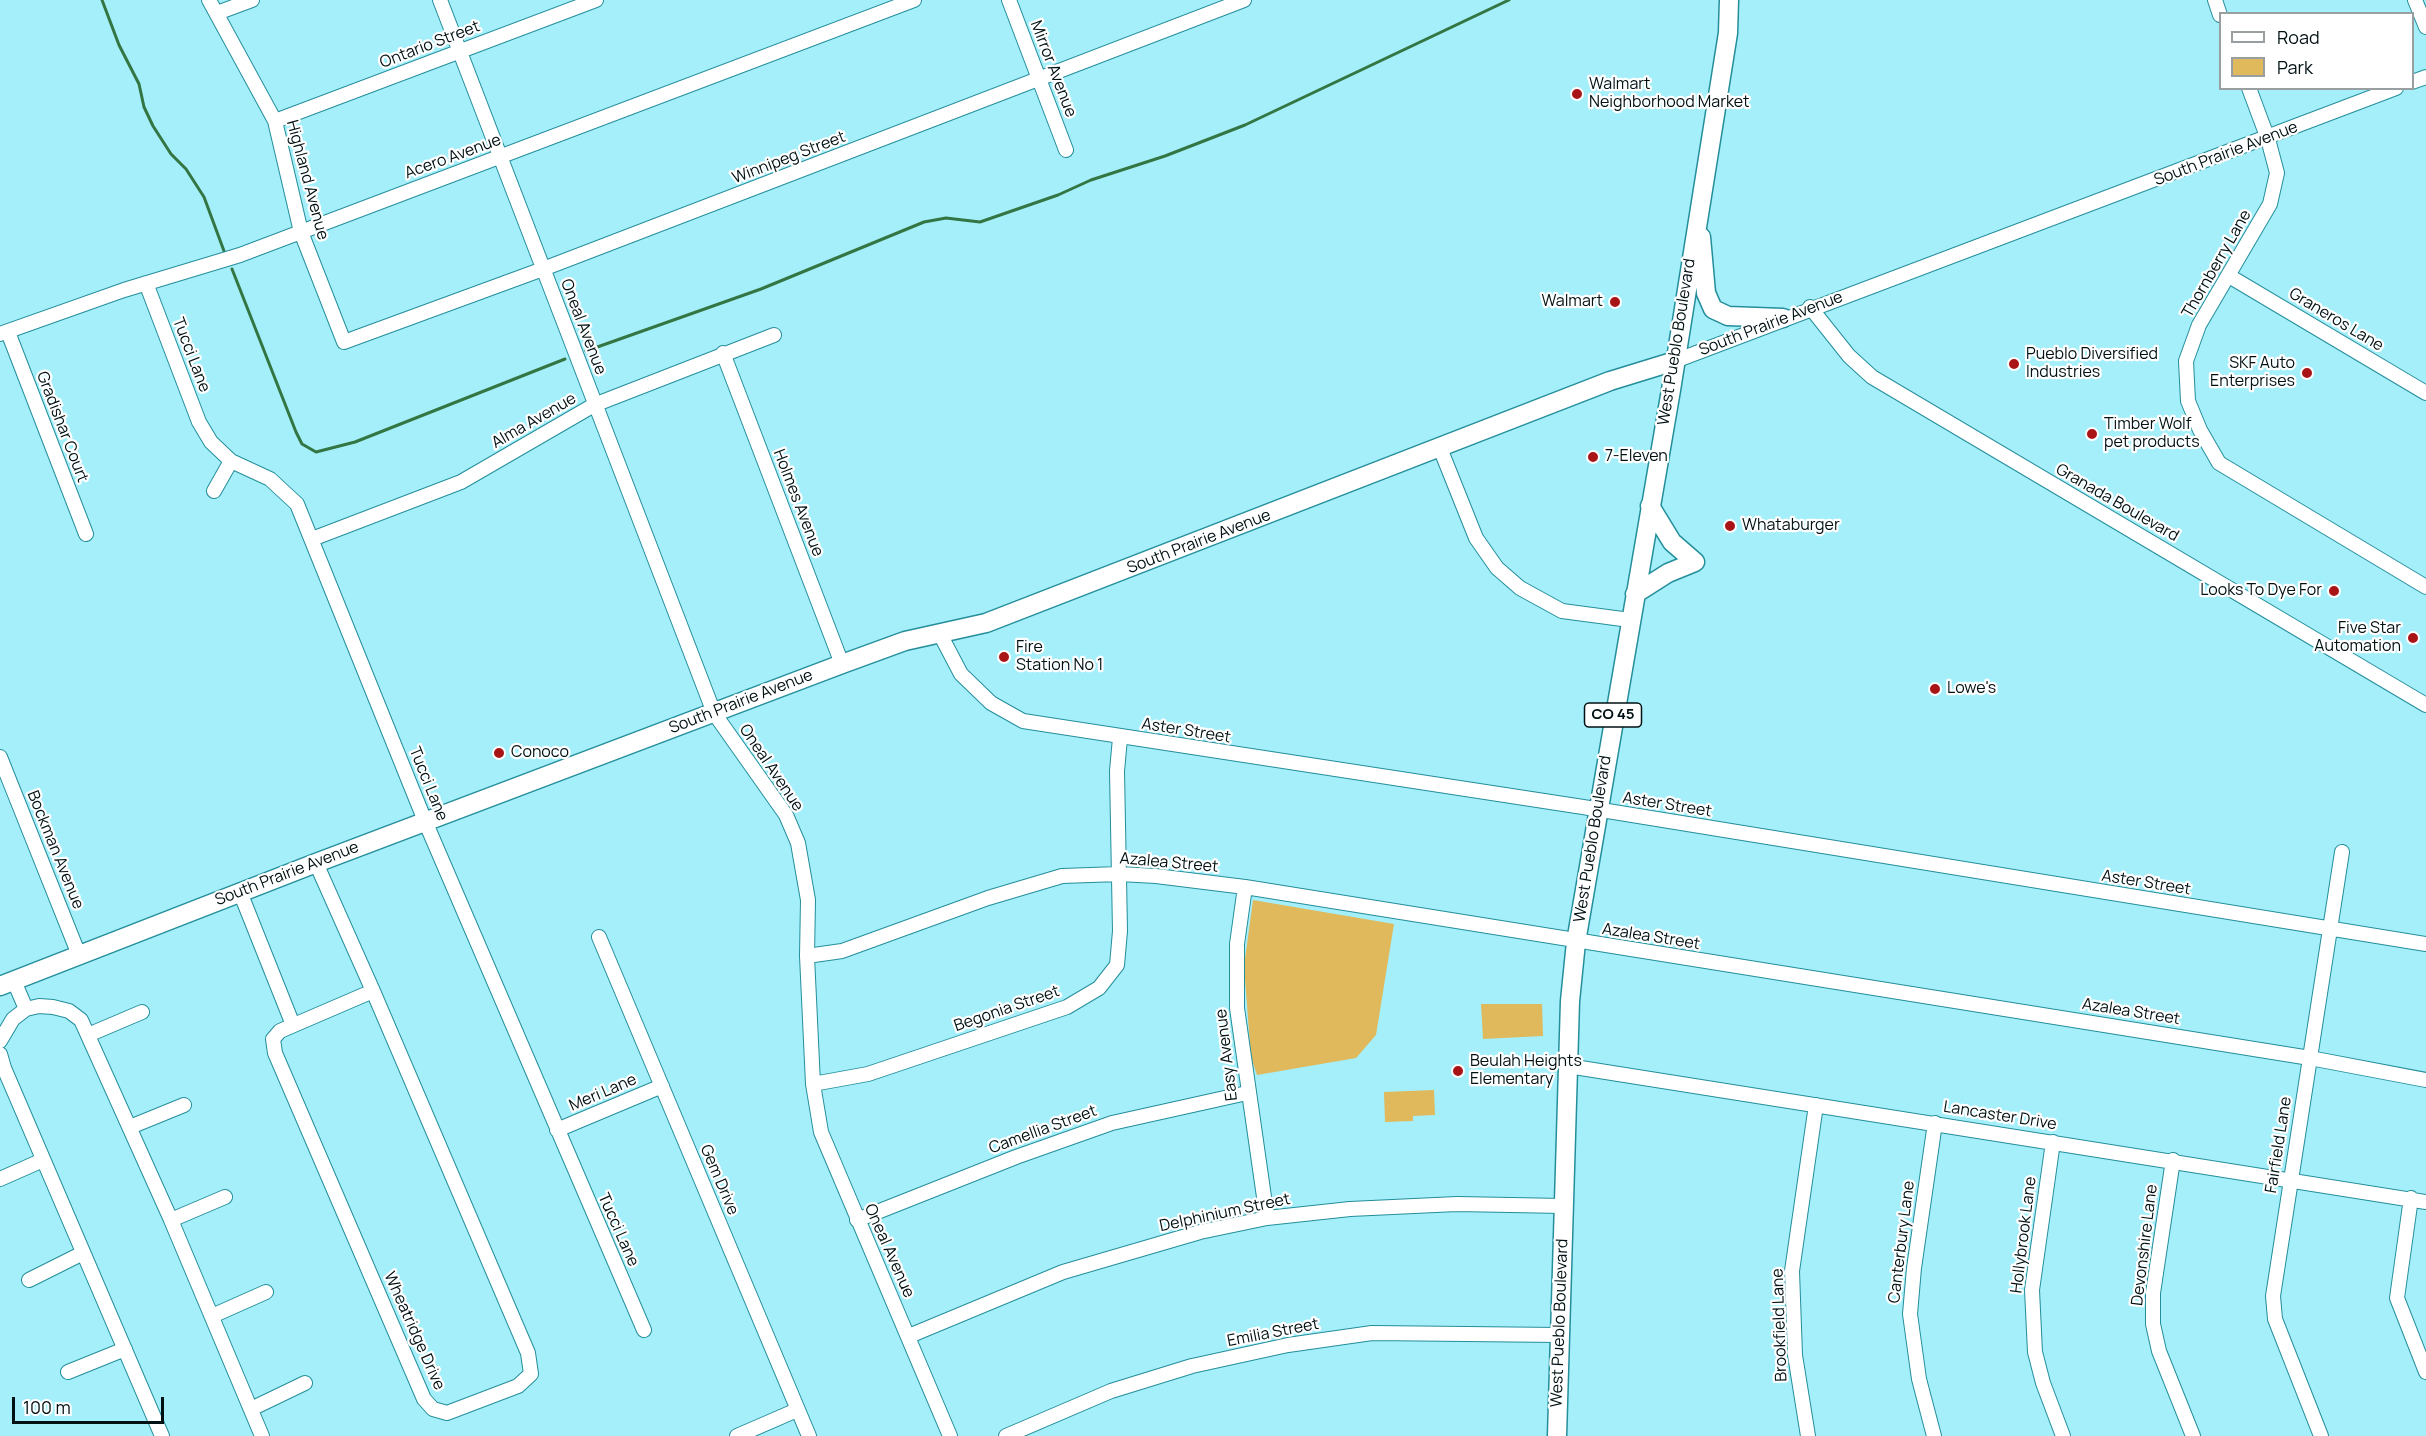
<!DOCTYPE html>
<style>
body{margin:0}
#map{position:relative;width:2426px;height:1436px;overflow:hidden;background:#a5effa;font-family:Manrope,sans-serif}
canvas{display:block}
.legend{position:absolute;left:2219px;top:12px;width:195px;height:78px;box-sizing:border-box;background:#fff;border:2px solid #999fa1;margin:0;padding:8px 10px;list-style:none;font-size:18px;color:#001013}
.legend li{display:flex;align-items:center;gap:12px;height:30px}
.legend b{width:30px;border:2px solid #999fa1}
.scale{position:absolute;left:12px;top:1397px;width:152px;height:27px;box-sizing:border-box;border:3px solid #001013;border-top:0;padding-left:8px;font-size:18px;line-height:21px;white-space:nowrap;color:#001013;-webkit-text-stroke:4px #fff;paint-order:stroke}
</style>
<div id="map">
<canvas width="2426" height="1436"></canvas>
<ul class="legend">
<li><b style="height:8px;background:#fff"></b>Road</li>
<li><b style="height:16px;background:#dfb95b"></b>Park</li>
</ul>
<div class="scale">100 m</div>
</div>
<script>
const g = document.querySelector('canvas').getContext('2d');
g.lineJoin = 'round';
function fillPath(path, color) { g.fillStyle = color; g.fill(path, 'evenodd'); }
const toPath = rows => new Path2D(rows.map(r => 'M' + r).join(''));
function stroke(path, color, width, dash) { g.strokeStyle = color; g.lineWidth = width; g.lineCap = dash ? 'butt' : 'round'; g.setLineDash(dash || []); g.stroke(path); }
function label(font, color, halo, rows, align = 'center') {
  g.font = font + ' Manrope,sans-serif'; g.lineWidth = 4.5; g.setLineDash([]); g.textBaseline = 'middle'; g.strokeStyle = halo; g.fillStyle = color; for (const [text, x, y, turn = 0] of rows) {
    g.save(); g.translate(x, y); g.rotate((+turn || 0) * Math.PI / 180); g.textAlign = isNaN(turn) ? turn : align; if (halo) g.strokeText(text, 0, 0); g.fillText(text, 0, 0); g.restore();
  }
}
const green = toPath([
 [1253,900,1394,924,1376,1035,1356,1058,1257,1075,1251,1057,1244,966],
 [1481,1004,1542,1004,1543,1036,1483,1039],
 [1434,1090,1435,1115,1413,1116,1413,1121,1385,1122,1384,1092]
]);
const stream = toPath([
 [102,0,119,45,139,84,144,107,153,126,171,154,186,169,204,197,224,251],
 [232,269,296,432,302,444,316,452,355,442,565,359],
 [586,351,761,289,924,222,946,218,980,222,1058,195,1091,180,1165,156,1245,125,1509,0]
]);
const minor = toPath([
 [209,0,275,121,301,232,344,342,543,269,1244,0],
 [440,0,714,713,786,815,798,843,808,900,807,956,813,1084,821,1132,950,1436],
 [1009,0,1066,150],
 [2215,0,2220,15],
 [2415,0,2426,27],
 [217,13,252,0],
 [2412,82,2426,77],
 [2249,88,2268,139,2277,173,2270,204,2199,325,2186,361,2188,401,2200,430,2219,463,2426,587],
 [275,121,596,0],
 [2229,276,2426,393],
 [146,283,199,422,211,442,231,461,270,479,297,504,425,821,644,1330],
 [1810,307,1849,356,1872,377,2426,705],
 [8,332,86,534],
 [0,334,124,290,240,255,914,0],
 [723,353,842,664],
 [1675,361,2396,88],
 [1440,448,1476,538,1497,568,1520,588,1562,611,1630,620],
 [214,491,231,461],
 [312,539,461,482,594,405,774,335],
 [940,634,961,674,991,703,1023,721,1583,807,2426,944],
 [0,757,79,955],
 [316,863,373,991,528,1353,531,1374,518,1386,447,1413,433,1409,424,1399,275,1053,273,1039,280,1031,373,991],
 [1245,887,1237,944,1237,1008,1267,1218],
 [240,892,293,1025],
 [599,937,809,1436],
 [807,956,842,951,988,898,1062,876,1119,874,1156,876,1245,887,2310,1058,2426,1080],
 [26,1009,39,1006,53,1007,69,1011,81,1020,171,1220,262,1436],
 [88,1035,142,1012],
 [0,1041,13,1019,26,1009,14,981],
 [0,1054,4,1068,162,1436],
 [1568,1066,2426,1202],
 [813,1084,868,1074,1067,1007,1099,988,1117,965,1120,931,1117,771,1120,738],
 [130,1127,184,1105],
 [557,1130,662,1086],
 [2053,1142,2032,1290,2035,1352,2043,1383,2063,1436],
 [2173,1160,2153,1293,2153,1324,2159,1351,2193,1436],
 [0,1179,43,1160],
 [2411,1198,2397,1298,2426,1372],
 [171,1220,225,1197],
 [857,1220,1016,1157,1112,1123,1247,1093],
 [29,1280,83,1253],
 [212,1316,266,1292],
 [909,1336,1063,1272,1200,1232,1267,1218,1350,1209,1457,1204,1564,1206],
 [68,1372,125,1349],
 [251,1409,305,1383],
 [737,1436,797,1410],
 [1006,1436,1111,1391,1192,1366,1288,1345,1372,1333,1559,1335],
 [1808,1436,1795,1355,1792,1271,1816,1105],
 [1934,1436,1919,1379,1910,1314,1914,1268,1935,1123],
 [2321,1436,2275,1319,2273,1296,2342,852]
]);
const major = toPath([
 [1701,237,1706,293,1713,309,1728,316,1783,318],
 [1635,594,1668,573,1695,562,1672,542,1650,506],
 [0,986,316,863,842,664,905,641,986,623,1610,381,1675,361],
 [1557,1436,1570,1001,1576,942,1671,390,1728,33,1729,0]
]);
const markers = [
 [1577,94,6,"#a91517"],
 [1615,302,6,"#a91517"],
 [2014,364,6,"#a91517"],
 [2307,373,6,"#a91517"],
 [2092,434,6,"#a91517"],
 [1593,457,6,"#a91517"],
 [1730,526,6,"#a91517"],
 [2334,591,6,"#a91517"],
 [2413,638,6,"#a91517"],
 [1004,657,6,"#a91517"],
 [1935,689,6,"#a91517"],
 [499,753,6,"#a91517"],
 [1458,1071,6,"#a91517"]
];
const shields = [
 [1613,715,57]
];
const shieldNames = [
 ["CO 45",1613,715]
];
const streetNames = [
 ["Ontario Street",430,45,-21],
 ["Mirror Avenue",1053,69,69],
 ["South Prairie Avenue",2226,154,-21],
 ["Acero Avenue",453,157,-20],
 ["Winnipeg Street",789,158,-21],
 ["Highland Avenue",307,180,75],
 ["Thornberry Lane",2217,264,-60],
 ["Graneros Lane",2336,320,31],
 ["South Prairie Avenue",1771,324,-21],
 ["Oneal Avenue",583,327,69],
 ["West Pueblo Boulevard",1677,342,-81],
 ["Tucci Lane",191,355,69],
 ["Alma Avenue",534,421,-30],
 ["Gradishar Court",62,427,69],
 ["Holmes Avenue",798,503,69],
 ["Granada Boulevard",2117,503,30],
 ["South Prairie Avenue",1199,542,-21],
 ["South Prairie Avenue",741,702,-21],
 ["Aster Street",1186,731,9],
 ["Oneal Avenue",771,768,56],
 ["Tucci Lane",428,784,68],
 ["Aster Street",1667,805,9],
 ["West Pueblo Boulevard",1593,839,-81],
 ["Bockman Avenue",55,850,68],
 ["Azalea Street",1169,863,5],
 ["South Prairie Avenue",287,874,-21],
 ["Aster Street",2146,883,9],
 ["Azalea Street",1651,937,9],
 ["Begonia Street",1007,1009,-19],
 ["Azalea Street",2131,1012,9],
 ["Easy Avenue",1227,1055,-97],
 ["Meri Lane",603,1093,-23],
 ["Lancaster Drive",2000,1116,9],
 ["Camellia Street",1043,1130,-20],
 ["Fairfield Lane",2279,1145,-81],
 ["Gem Drive",719,1180,67],
 ["Delphinium Street",1225,1213,-12],
 ["Tucci Lane",618,1230,66],
 ["Hollybrook Lane",2024,1235,-83],
 ["Canterbury Lane",1902,1242,-83],
 ["Devonshire Lane",2145,1245,-83],
 ["Oneal Avenue",889,1251,66],
 ["West Pueblo Boulevard",1560,1323,-88],
 ["Brookfield Lane",1780,1325,-92],
 ["Wheatridge Drive",414,1331,66],
 ["Emilia Street",1273,1333,-11]
];
const poiNames = [
 ["Walmart",1589,85],
 ["Neighborhood Market",1589,103],
 ["Walmart",1603,302,"right"],
 ["Pueblo Diversified",2026,355],
 ["Industries",2026,373],
 ["SKF Auto",2295,364,"right"],
 ["Enterprises",2295,382,"right"],
 ["Timber Wolf",2104,425],
 ["pet products",2104,443],
 ["7-Eleven",1605,457],
 ["Whataburger",1742,526],
 ["Looks To Dye For",2322,591,"right"],
 ["Five Star",2401,629,"right"],
 ["Automation",2401,647,"right"],
 ["Fire",1016,648],
 ["Station No 1",1016,666],
 ["Lowe's",1947,689],
 ["Conoco",511,753],
 ["Beulah Heights",1470,1062],
 ["Elementary",1470,1080]
];
fillPath(green, '#dfb95b');
stroke(stream, '#337643', 3);
stroke(minor, '#248e9b', 16);
stroke(major, '#248e9b', 21);
stroke(minor, '#fff', 14);
stroke(major, '#fff', 18);
for (const [x, y, r, color] of markers) { const dot = new Path2D(); dot.arc(x, y, r, 0, 2 * Math.PI); g.fillStyle = color; g.fill(dot); stroke(dot, '#fff', 2); }
for (const [x, y, w] of shields) { const box = new Path2D(); box.roundRect(x - w / 2, y - 12, w, 24, 4.5); g.fillStyle = '#fff'; g.fill(box); stroke(box, '#001013', 1.5); }
label('bold 15px', '#001013', null, shieldNames);
label('16px', '#001013', '#fff', streetNames);
label('16px', '#001013', '#fff', poiNames, 'left');
</script>
